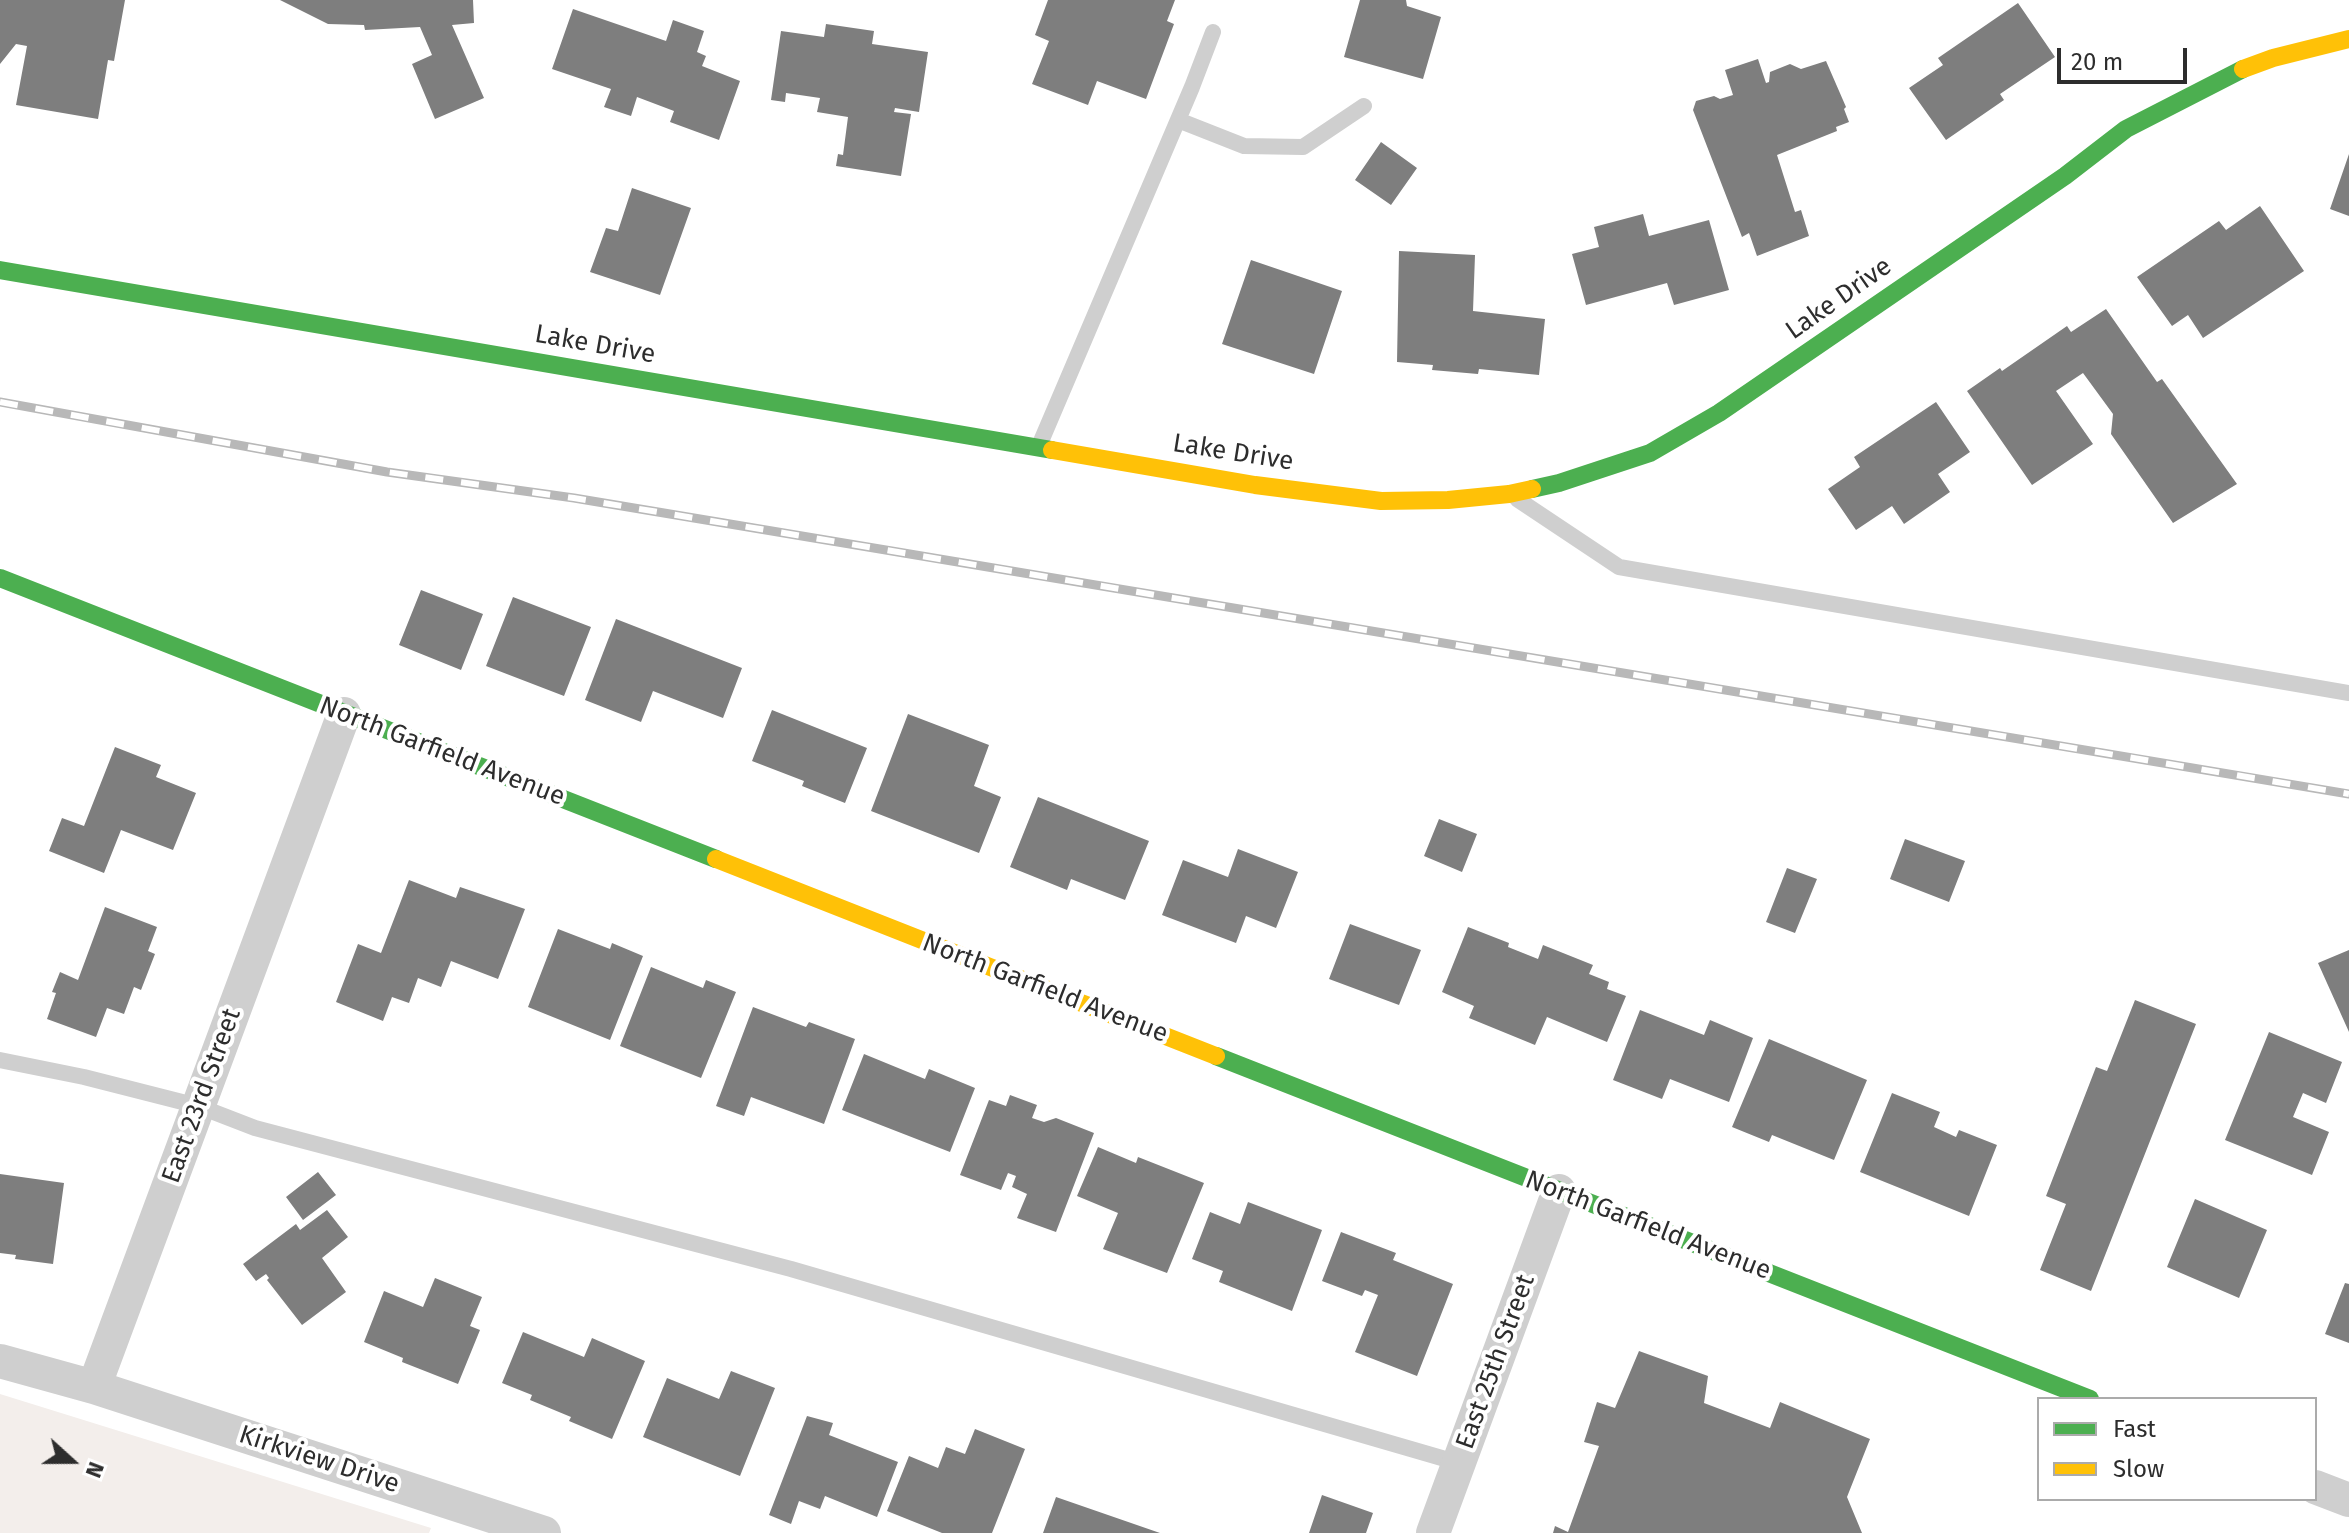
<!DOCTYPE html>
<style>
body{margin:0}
#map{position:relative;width:2349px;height:1533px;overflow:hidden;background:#fff;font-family:"Fira Sans",sans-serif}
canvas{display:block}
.legend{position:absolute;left:2037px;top:1397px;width:280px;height:104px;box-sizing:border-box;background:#fff;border:2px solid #ababab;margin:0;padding:10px 14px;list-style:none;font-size:24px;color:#2d2d2d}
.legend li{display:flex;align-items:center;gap:16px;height:40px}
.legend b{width:40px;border:2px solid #ababab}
.north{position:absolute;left:32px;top:1421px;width:80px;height:80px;-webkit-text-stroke:6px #fff;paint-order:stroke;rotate:111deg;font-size:22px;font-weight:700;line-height:32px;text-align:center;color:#2d2d2d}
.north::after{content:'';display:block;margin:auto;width:28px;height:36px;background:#2d2d2d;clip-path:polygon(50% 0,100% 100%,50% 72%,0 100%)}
.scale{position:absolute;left:2057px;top:48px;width:130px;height:36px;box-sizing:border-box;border:4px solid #2d2d2d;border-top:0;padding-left:10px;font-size:24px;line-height:28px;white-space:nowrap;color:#2d2d2d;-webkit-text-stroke:6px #fff;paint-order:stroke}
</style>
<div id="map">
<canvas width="2349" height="1533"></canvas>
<ul class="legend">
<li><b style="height:10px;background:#4caf50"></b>Fast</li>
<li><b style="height:10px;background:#ffc107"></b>Slow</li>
</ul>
<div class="north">N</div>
<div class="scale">20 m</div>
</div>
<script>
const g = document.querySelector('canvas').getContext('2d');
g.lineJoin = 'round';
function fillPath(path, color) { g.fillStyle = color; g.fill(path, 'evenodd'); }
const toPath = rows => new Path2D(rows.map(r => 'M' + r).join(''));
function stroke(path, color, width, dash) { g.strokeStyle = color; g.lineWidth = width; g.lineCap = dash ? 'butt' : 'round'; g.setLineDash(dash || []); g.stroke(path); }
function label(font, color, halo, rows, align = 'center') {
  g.font = font + ' "Fira Sans",sans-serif'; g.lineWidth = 8; g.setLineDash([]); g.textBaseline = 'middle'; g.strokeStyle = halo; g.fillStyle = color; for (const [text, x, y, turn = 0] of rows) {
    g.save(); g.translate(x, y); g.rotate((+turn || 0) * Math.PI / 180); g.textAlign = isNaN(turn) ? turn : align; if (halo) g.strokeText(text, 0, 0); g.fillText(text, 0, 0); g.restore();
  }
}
const green = toPath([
 [0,1394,431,1528,429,1533,0,1533]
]);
const building = toPath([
 [0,0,125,0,114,61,108,60,98,119,16,105,27,46,16,44,0,64],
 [280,0,473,0,474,23,452,25,484,98,435,119,412,64,432,55,420,27,365,30,364,25,328,24],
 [1048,0,1175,0,1167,21,1174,24,1146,99,1097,81,1088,105,1032,84,1049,41,1035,35],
 [1360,0,1406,0,1407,6,1441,17,1423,79,1344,57],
 [2018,3,2055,57,2000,94,2004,100,1946,140,1909,88,1943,65,1938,58],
 [573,9,666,41,673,20,704,31,697,52,706,56,702,66,740,81,719,140,670,122,674,111,637,97,631,116,604,107,611,89,552,69],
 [826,24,874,31,872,44,928,52,919,112,895,108,894,112,911,114,901,176,836,166,838,154,843,155,848,117,817,112,820,98,786,93,785,102,771,100,781,31,824,37],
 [1758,59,1766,83,1769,82,1770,72,1790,64,1801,69,1826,61,1846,107,1844,109,1849,122,1836,127,1837,131,1777,155,1795,212,1801,210,1809,236,1757,256,1749,233,1742,237,1693,110,1696,101,1714,96,1720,99,1733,95,1725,70],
 [1381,142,1417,168,1391,205,1355,180],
 [2349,154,2349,216,2330,209],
 [632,188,691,208,660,295,590,272,606,228,618,231],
 [2260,206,2304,271,2203,338,2188,315,2172,326,2137,277,2219,221,2226,230],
 [1643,214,1649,236,1709,220,1729,290,1674,305,1667,283,1586,305,1572,254,1599,247,1594,227],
 [1399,251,1475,255,1473,311,1545,319,1539,375,1479,369,1478,374,1432,370,1433,365,1397,362],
 [1251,260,1342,291,1314,374,1222,344],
 [2106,309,2157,382,2162,379,2237,484,2173,523,2111,434,2113,414,2083,373,2056,391,2093,444,2032,485,1967,391,2000,368,2002,371,2067,326,2071,332],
 [1936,402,1970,452,1938,474,1950,492,1904,524,1892,506,1856,530,1828,489,1860,467,1854,457],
 [421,590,483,614,461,670,399,645],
 [513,597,591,627,564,696,486,666],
 [616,619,742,668,723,718,653,691,641,722,585,700],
 [772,710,867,748,845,803,802,786,804,781,752,761],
 [908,714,989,745,974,786,1001,797,979,853,871,811],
 [115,747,161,765,156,777,196,793,173,850,121,830,104,873,49,851,62,818,84,826],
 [1038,797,1149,841,1125,900,1071,879,1067,890,1010,867],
 [1439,819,1477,834,1462,872,1424,856],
 [1905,839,1965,861,1949,902,1890,879],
 [1238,849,1298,872,1276,928,1246,916,1236,943,1162,915,1183,860,1228,877],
 [1787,868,1817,879,1795,933,1766,922],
 [409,880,456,898,460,887,525,909,498,979,451,961,441,987,418,978,409,1003,392,997,383,1021,336,1002,358,944,381,953],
 [105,907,157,927,148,951,155,954,141,990,134,987,124,1014,107,1008,96,1037,47,1019,56,993,52,992,60,972,78,980],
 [1350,924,1421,950,1399,1005,1329,979],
 [1468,927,1509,943,1508,947,1538,959,1543,945,1593,965,1589,974,1609,982,1607,989,1626,996,1607,1042,1547,1017,1535,1045,1469,1018,1474,1006,1442,992],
 [558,929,610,949,612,943,643,956,610,1040,528,1007],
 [2349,950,2349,1032,2318,963],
 [651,967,703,988,706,980,736,992,701,1078,620,1046],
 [2135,1000,2196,1024,2091,1291,2040,1270,2066,1204,2046,1196,2096,1067,2107,1071],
 [753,1007,806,1027,809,1022,855,1039,824,1124,751,1097,744,1116,716,1106],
 [1640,1010,1704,1035,1710,1020,1753,1038,1729,1102,1670,1079,1662,1099,1613,1080],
 [2269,1032,2342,1062,2326,1103,2303,1093,2293,1117,2329,1132,2312,1175,2225,1140],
 [1769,1039,1867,1080,1834,1160,1772,1135,1769,1142,1732,1127],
 [864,1054,925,1079,929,1069,975,1088,950,1152,842,1110],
 [1892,1093,1940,1112,1934,1127,1956,1137,1959,1130,1997,1145,1969,1216,1860,1172],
 [1010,1095,1037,1105,1032,1118,1044,1122,1056,1118,1094,1133,1056,1232,1017,1218,1027,1194,1012,1187,1016,1176,1008,1173,1001,1190,960,1175,989,1100,1006,1106],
 [1098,1147,1136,1163,1138,1157,1204,1183,1167,1273,1103,1249,1118,1213,1077,1196],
 [318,1172,336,1195,303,1220,286,1197],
 [0,1174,64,1183,53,1264,15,1259,16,1255,0,1253],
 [2195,1199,2267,1230,2239,1298,2167,1267],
 [1248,1202,1322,1230,1292,1311,1219,1282,1223,1271,1192,1259,1210,1212,1240,1224],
 [327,1210,348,1237,322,1258,346,1292,302,1325,267,1280,269,1278,266,1274,256,1281,243,1264,296,1224,300,1230],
 [1341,1232,1396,1253,1393,1260,1453,1284,1417,1376,1355,1352,1378,1295,1365,1290,1362,1296,1322,1281],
 [435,1278,482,1297,470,1326,480,1330,458,1384,402,1362,403,1358,364,1342,384,1291,423,1307],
 [2345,1283,2349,1284,2349,1343,2325,1334],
 [523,1332,584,1357,592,1338,645,1361,612,1439,569,1421,571,1417,530,1400,532,1395,502,1383],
 [1639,1351,1708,1376,1704,1403,1770,1428,1780,1402,1870,1439,1847,1497,1862,1533,1553,1533,1555,1526,1568,1532,1599,1446,1584,1442,1597,1402,1615,1408],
 [731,1371,775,1388,740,1476,643,1437,667,1378,719,1399],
 [807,1416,833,1423,829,1435,898,1462,877,1517,825,1496,820,1509,799,1501,791,1524,769,1515],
 [975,1429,1025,1449,992,1533,942,1533,887,1511,909,1456,938,1468,946,1447,965,1454],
 [1322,1495,1373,1513,1366,1533,1309,1533],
 [1056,1497,1160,1533,1043,1533]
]);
const lane = toPath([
 [1178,120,1244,146,1303,147,1364,106],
 [1039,446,1192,87,1213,32],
 [1517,499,1619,567,2349,693],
 [0,1060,84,1077,198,1106,255,1128,791,1269,1459,1463]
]);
const street = toPath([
 [0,1361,94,1387,544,1533],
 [94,1387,344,714],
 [2315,1487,2349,1500],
 [1433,1533,1559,1191]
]);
const fast = toPath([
 [0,270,1052,450],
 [1532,489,1559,483,1650,453,1719,413,2065,176,2126,129,2243,69],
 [0,578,716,859],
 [1216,1056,2090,1399]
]);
const slow = toPath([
 [2243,69,2273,58,2349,39],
 [1052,450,1255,485,1381,501,1448,500,1509,494,1532,489],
 [716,859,1216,1056]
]);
const rail = toPath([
 [0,402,387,472,574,498,2349,794]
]);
const streetNames = [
 ["Lake Drive",1839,299,-35],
 ["Lake Drive",595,345,10],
 ["Lake Drive",1233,453,9],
 ["North Garfield Avenue",442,752,21],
 ["North Garfield Avenue",1045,989,21],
 ["East 23rd Street",202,1096,-70],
 ["North Garfield Avenue",1648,1226,21],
 ["East 25th Street",1496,1362,-70],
 ["Kirkview Drive",319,1460,18]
];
fillPath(green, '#f3eeeb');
fillPath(building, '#7e7e7e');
stroke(lane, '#cfcfcf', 16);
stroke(street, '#cfcfcf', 34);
stroke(fast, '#4caf50', 18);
stroke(slow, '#ffc107', 18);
stroke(rail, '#b8b8b8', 9);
stroke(rail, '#fff', 6, [18]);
label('26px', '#2d2d2d', '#fff', streetNames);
</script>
